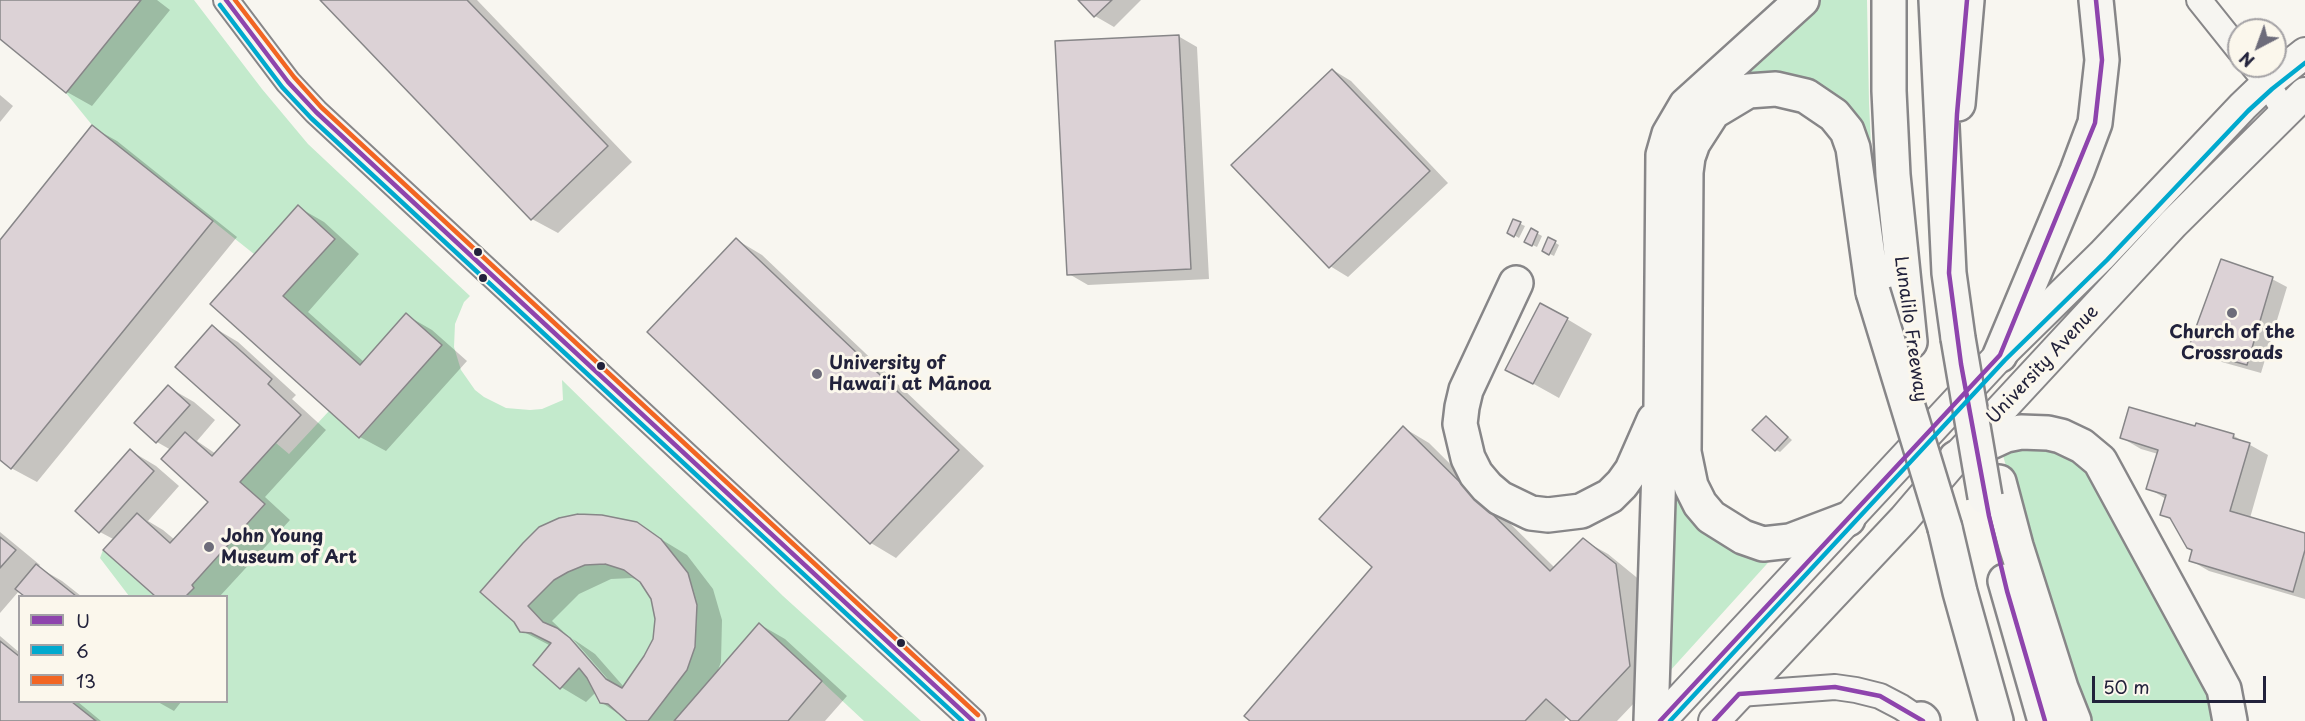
<!DOCTYPE html>
<meta charset="utf-8">
<style>
body{margin:0}
#map{position:relative;width:2305px;height:721px;overflow:hidden;background:#f8f6f0;font-family:"Playpen Sans",sans-serif}
canvas{display:block}
.legend{position:absolute;left:18px;top:595px;width:210px;height:108px;box-sizing:border-box;background:#fbf7ec;border:2px solid #a4a2a5;margin:0;padding:8px 10px;list-style:none;font-size:18px;color:#22223b}
.legend li{display:flex;align-items:center;gap:12px;height:30px}
.legend b{width:30px;border:2px solid #a4a2a5}
.north{position:absolute;left:2227px;top:18px;width:60px;height:60px;box-sizing:border-box;background:#fbf7ec;border:2px solid #a4a2a5;border-radius:50%;rotate:221deg;font-size:16px;font-weight:700;line-height:24px;text-align:center;color:#22223b}
.north::after{content:'';display:block;margin:auto;width:21px;height:27px;background:#6d6c7a;clip-path:polygon(50% 0,100% 100%,50% 72%,0 100%)}
.scale{position:absolute;left:2092px;top:676px;width:174px;height:27px;box-sizing:border-box;border:3px solid #22223b;border-top:0;padding-left:8px;font-size:18px;line-height:21px;white-space:nowrap;color:#22223b;-webkit-text-stroke:4px #fbf7ec;paint-order:stroke}
</style>
<div id="map">
<canvas width="2305" height="721"></canvas>
<ul class="legend">
<li><b style="height:8px;background:#8e44ad"></b>U</li>
<li><b style="height:8px;background:#00a9ce"></b>6</li>
<li><b style="height:8px;background:#f26522"></b>13</li>
</ul>
<div class="north">N</div>
<div class="scale">50 m</div>
</div>
<script>
const g = document.querySelector('canvas').getContext('2d');
g.lineJoin = 'round';
function fillPath(path, color) { g.fillStyle = color; g.fill(path, 'evenodd'); }
const toPath = rows => new Path2D(rows.map(r => 'M' + r).join(''));
function stroke(path, color, width, dash) { g.strokeStyle = color; g.lineWidth = width; g.lineCap = dash ? 'butt' : 'round'; g.setLineDash(dash || []); g.stroke(path); }
function label(font, color, halo, rows, align = 'center') {
  g.font = font + ' "Playpen Sans",sans-serif'; g.lineWidth = 6; g.setLineDash([]); g.textBaseline = 'middle'; g.strokeStyle = halo; g.fillStyle = color; for (const [text, x, y, turn = 0] of rows) {
    g.save(); g.translate(x, y); g.rotate((+turn || 0) * Math.PI / 180); g.textAlign = isNaN(turn) ? turn : align; if (halo) g.strokeText(text, 0, 0); g.fillText(text, 0, 0); g.restore();
  }
}
const green = toPath([
 [141,0,194,0,262,89,308,144,470,296,464,302,455,324,454,347,461,370,475,390,484,397,506,408,530,410,542,409,563,400,562,380,783,596,921,721,864,721,759,623,674,721,648,721,687,670,695,647,697,605,688,573,661,539,637,522,602,515,578,514,559,518,539,527,523,543,480,592,514,622,520,632,531,633,551,643,533,665,560,688,579,668,587,678,599,703,608,704,627,721,96,721,72,702,226,702,226,596,186,596,194,588,192,585,265,505,240,482,276,443,289,454,329,411,360,438,442,345,406,313,360,365,283,296,335,238,298,206,254,254,92,125,66,93],
 [1820,0,1867,0,1869,103,1873,185,1815,89,1695,120,1678,465,1775,555,1669,672,1671,188,1691,117,1777,41],
 [2067,429,2219,692,2221,721,2086,721,2025,533,1998,438],
 [103,550,155,596,129,596,100,558],
 [605,564,624,570,640,582,651,599,655,619,653,639,644,656,622,688,606,679,570,638,557,628,543,622,528,606,554,580,568,572,585,565]
]);
const shadow = toPath([
 [0,0,157,0,170,10,92,106,67,92,0,37],
 [322,0,477,0,632,162,558,233,532,219],
 [1080,0,1141,0,1114,27,1095,16],
 [1178,36,1197,47,1209,279,1088,285,1069,274],
 [1333,70,1351,81,1448,183,1348,277,1330,266],
 [0,95,13,106,0,122],
 [92,127,117,141,237,237,37,482,11,468,0,458,0,243],
 [298,207,324,222,359,254,308,312,364,362,406,315,432,330,467,361,386,451,360,437,212,304],
 [1514,221,1525,226,1519,238,1509,232],
 [1531,230,1542,236,1537,247,1526,242],
 [1549,239,1559,245,1554,256,1544,251],
 [737,240,762,255,984,466,896,558,871,543],
 [2272,279,2287,287,2261,373,2204,357,2190,348],
 [1567,319,1592,334,1559,398,1507,369],
 [213,327,238,342,296,395,292,399,326,430,265,497,290,520,220,596,157,596,106,550,115,540,100,532,131,451,156,466,179,486,148,521,163,530,175,540,210,502,171,450,157,442,168,387,194,402,215,420,197,441,216,454,242,425],
 [1770,420,1792,440,1780,452,1776,450],
 [2197,425,2234,436,2268,455,2250,518,2305,534,2305,599,2209,571,2190,560,2193,550,2174,521,2162,515,2166,499,2148,488,2158,454,2141,449,2122,438,2196,427],
 [1404,428,1429,443,1555,568,1583,540,1608,554,1641,581,1655,681,1617,721,1574,721,1568,716,1564,721,1252,721,1374,567],
 [636,524,687,555,713,589,722,620,721,662,716,675,759,624,785,639,847,696,825,721,629,721,601,702,596,692,586,702,561,687,551,646,522,631,515,621,482,592],
 [632,578,640,581,652,599,657,619,654,639,645,657,624,687,595,654,573,639,612,684,610,686,568,636,552,621,579,594,611,579],
 [0,532,40,565,38,567,62,581,81,596,26,596,19,591,0,613],
 [0,636,20,653,20,702,78,702,101,721,0,721],
 [158,702,181,702,174,711]
]);
const building = toPath([
 [0,0,141,0,66,93,0,39,0,0],
 [320,0,467,0,608,146,531,220,320,0],
 [1078,0,1112,0,1094,17,1078,0],
 [1179,35,1191,269,1067,275,1055,41,1179,35],
 [1332,69,1430,171,1329,268,1231,165,1332,69],
 [92,125,213,221,11,469,0,460,0,240,92,125],
 [298,205,335,239,283,296,360,365,406,313,442,345,359,438,210,304,298,205],
 [1513,219,1521,222,1514,237,1507,233,1513,219],
 [1531,228,1538,232,1532,246,1524,242,1531,228],
 [1548,237,1556,241,1549,255,1542,251,1548,237],
 [736,238,959,450,870,544,647,332,736,238],
 [2221,259,2273,277,2247,365,2188,349,2221,259],
 [1540,303,1568,318,1533,384,1505,370,1540,303],
 [212,325,272,379,268,384,301,415,240,482,265,504,192,585,194,588,186,596,155,596,103,550,137,513,170,543,208,502,161,459,185,432,212,456,240,425,175,367,212,325],
 [168,385,190,405,156,443,134,423,168,385],
 [2129,407,2195,426,2196,423,2234,434,2233,438,2250,443,2230,511,2305,533,2305,550,2293,592,2189,561,2192,550,2187,548,2170,518,2160,515,2166,495,2146,489,2158,450,2120,438,2129,407],
 [1766,416,1788,437,1775,451,1752,430,1766,416],
 [1403,426,1550,571,1583,538,1616,564,1630,666,1578,721,1571,721,1546,699,1525,721,1250,721,1244,716,1372,567,1319,519,1403,426],
 [130,449,154,471,99,533,75,511,130,449],
 [578,514,602,515,637,522,661,539,688,573,697,605,695,647,687,670,648,721,627,721,608,704,600,703,587,678,579,668,560,689,533,665,551,643,531,633,520,632,514,622,480,592,523,543,539,527,559,518,578,514],
 [605,564,624,570,640,582,651,599,655,619,653,639,644,656,622,688,606,679,570,638,557,628,543,622,528,606,554,580,568,572,585,565,605,564],
 [0,537,16,550,0,568,0,537],
 [36,564,76,596,24,596,15,589,36,564],
 [759,623,822,681,788,721,674,721,759,623],
 [0,641,20,657,20,702,72,702,96,721,0,721,0,641]
]);
const minor = toPath([
 [226,0,288,82,316,112,973,721],
 [2199,0,2239,50],
 [2253,66,2267,83,2285,112],
 [1739,694,1835,687,1856,690,1880,696,1901,707,1922,721]
]);
const major = toPath([
 [1660,721,2000,355,2102,255,2243,106,2267,83,2305,53],
 [1714,721,1904,519,1956,458,2173,224,2305,93]
]);
const highway = toPath([
 [1889,0,1889,91,1893,175,1910,342],
 [1936,0,1949,273,1958,338],
 [1958,104,1967,0],
 [1516,283,1466,390,1462,407,1460,424,1468,458,1476,474,1487,487,1500,498,1531,513,1548,515,1581,511,1610,496,1622,484,1632,470,1654,420],
 [2000,355,2077,171,2095,123,2102,60,2096,0],
 [1956,458,2006,435,2021,432,2048,433,2061,436,2082,446,2100,461,2224,689,2230,721],
 [1999,482,2016,546,2061,688,2074,721],
 [1848,519,1790,541,1763,544,1743,537,1711,517,1700,504,1691,486,1684,452,1686,172,1688,157,1693,143,1713,112,1748,91,1776,89,1806,96,1834,115,1847,131,1853,148,1873,292],
 [1945,528,1960,592,1996,721],
 [2005,581,2045,721],
 [1921,719,1923,721],
 [1651,721,1661,405,1663,155,1669,134,1686,105,1802,0]
]);
const highwayBridge = toPath([
 [1873,292,1945,528],
 [1958,338,1985,497]
]);
const bus1 = toPath([
 [226,0,288,82,316,112,973,721],
 [1967,0,1957,114,1949,273,1961,364,1989,516,2007,591,2045,721],
 [1660,721,2000,355,2095,123,2102,60,2096,0],
 [1714,721,1739,694,1835,687,1880,696,1923,721]
]);
const bus2 = toPath([
 [220,5,282,87,311,118,962,721],
 [1670,721,2005,360,2107,260,2248,111,2272,89,2305,63]
]);
const bus3 = toPath([
 [235,0,294,77,321,107,978,715]
]);
const markers = [
 [478,252,5,"#22223b"],
 [483,278,5,"#22223b"],
 [2232,313,6,"#6d6c7a"],
 [601,366,5,"#22223b"],
 [817,374,6,"#6d6c7a"],
 [209,547,6,"#6d6c7a"],
 [901,643,5,"#22223b"]
];
const streetNames = [
 ["Lunalilo Freeway",1910,329,82],
 ["University Avenue",2043,365,-47]
];
const poiNames = [
 ["Church of the",2232,333,"center"],
 ["Crossroads",2232,354,"center"],
 ["University of",829,364],
 ["Hawaiʻi at Mānoa",829,385],
 ["John Young",221,537],
 ["Museum of Art",221,558]
];
fillPath(green, '#c3eacc');
fillPath(shadow, '#0003');
fillPath(building, '#dcd2d6');
stroke(building, '#878688', 1.5);
stroke(minor, '#878688', 28);
stroke(major, '#878688', 34);
stroke(highway, '#878688', 38);
stroke(minor, '#f6f5f1', 24);
stroke(major, '#f6f5f1', 30);
stroke(highway, '#f6f5f1', 33);
stroke(highwayBridge, '#878688', 38, []);
stroke(highwayBridge, '#f6f5f1', 33);
stroke(bus1, '#8e44ad', 4.5);
stroke(bus2, '#00a9ce', 4.5);
stroke(bus3, '#f26522', 4.5);
for (const [x, y, r, color] of markers) { const dot = new Path2D(); dot.arc(x, y, r, 0, 2 * Math.PI); g.fillStyle = color; g.fill(dot); stroke(dot, '#fbf7ec', 2); }
label('18px', '#22223b', '#fbf7ec', streetNames);
label('bold 18px', '#22223b', '#fbf7ec', poiNames, 'left');
</script>
